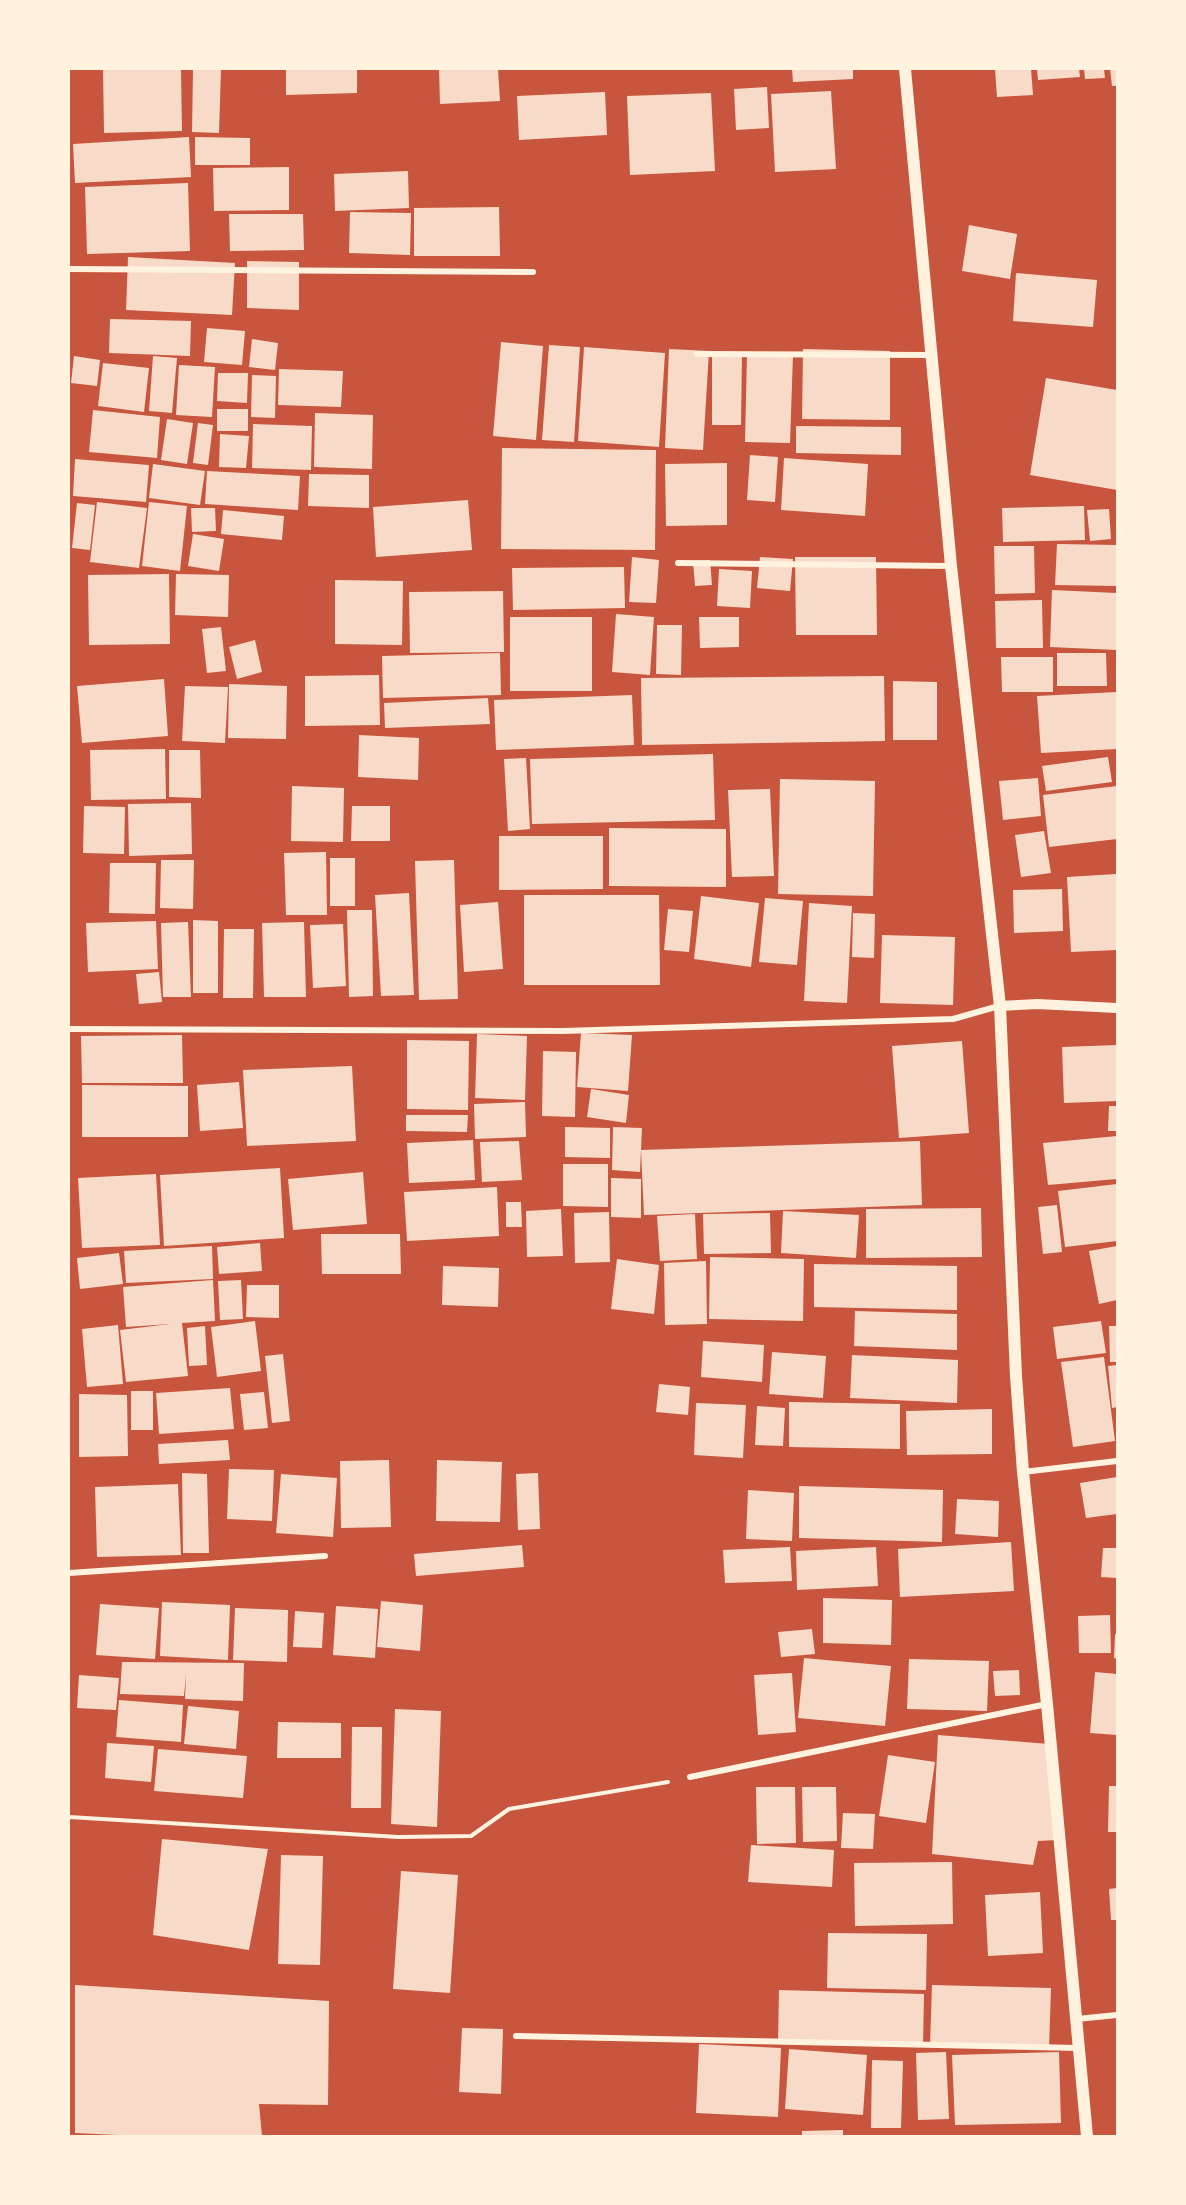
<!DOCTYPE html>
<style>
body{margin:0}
#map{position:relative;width:1186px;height:2205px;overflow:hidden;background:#c8553d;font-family:"PT Sans Narrow",sans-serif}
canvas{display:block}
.frame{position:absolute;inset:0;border:70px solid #fff3e0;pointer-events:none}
</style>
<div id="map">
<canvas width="1186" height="2205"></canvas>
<div class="frame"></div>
</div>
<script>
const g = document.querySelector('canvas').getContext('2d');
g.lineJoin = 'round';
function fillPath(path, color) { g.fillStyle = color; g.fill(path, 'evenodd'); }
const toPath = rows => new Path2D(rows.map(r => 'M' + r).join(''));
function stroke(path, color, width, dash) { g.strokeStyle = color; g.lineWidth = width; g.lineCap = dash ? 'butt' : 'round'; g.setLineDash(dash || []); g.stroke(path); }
const building = toPath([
 [103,69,181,69,182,131,104,133],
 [193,69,221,69,219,133,192,132],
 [286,69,357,69,357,93,286,95],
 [439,69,498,69,500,101,440,104],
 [792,69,853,69,853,79,793,82],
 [995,69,1031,69,1033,95,997,97],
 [1037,69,1079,69,1080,77,1038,80],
 [1084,69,1104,69,1105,78,1085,79],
 [1110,69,1117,69,1117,86,1112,86],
 [767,87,769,128,736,130,734,89],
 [831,91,836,169,775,172,771,94],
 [605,92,607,135,519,140,517,96],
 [711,93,715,171,630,175,627,96],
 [189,137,191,177,75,183,73,144],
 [195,137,250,138,250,165,195,165],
 [289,167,289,210,214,211,213,168],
 [408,171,409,208,335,211,334,174],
 [188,183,190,251,87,254,85,187],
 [499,207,500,256,414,256,414,208],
 [350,212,411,213,410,255,349,253],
 [229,214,303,214,304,250,230,251],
 [969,225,1017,234,1010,279,962,271],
 [128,257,235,263,232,315,126,310],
 [247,261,299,262,299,310,247,308],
 [1016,273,1097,280,1093,327,1013,321],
 [110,319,191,321,190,356,109,353],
 [207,328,245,331,242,365,204,362],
 [252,339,278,343,275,370,249,367],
 [501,342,543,346,536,440,493,436],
 [549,345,580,347,574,442,542,440],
 [584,347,665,353,659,447,578,441],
 [669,349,709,351,703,450,665,448],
 [803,349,890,351,890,420,802,419],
 [712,353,742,353,741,425,712,425],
 [747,354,793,355,790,443,745,442],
 [74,356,100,360,97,386,71,383],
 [153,356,177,358,172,413,149,411],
 [103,363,149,368,144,412,98,406],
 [179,365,215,367,212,417,176,415],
 [279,369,343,371,341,407,278,405],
 [218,373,248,373,247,403,217,401],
 [252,375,276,376,275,418,251,417],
 [1046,378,1117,390,1117,490,1030,475],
 [217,409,248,409,248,431,217,431],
 [93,410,160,417,157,458,89,452],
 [315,413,373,415,372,469,314,467],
 [167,419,193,423,187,464,161,460],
 [198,423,213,425,208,465,193,463],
 [253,424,312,426,311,470,252,468],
 [796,426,901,427,901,455,796,453],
 [220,434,249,436,246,468,219,467],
 [502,448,656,450,655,550,501,549],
 [750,455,778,457,775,502,747,500],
 [784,458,868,464,865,516,781,510],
 [75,459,149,465,146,502,73,496],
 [727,463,727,525,666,526,665,464],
 [153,464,205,471,200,505,149,498],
 [207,471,300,476,298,510,205,504],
 [309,474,369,475,369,508,308,506],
 [468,500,472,550,376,557,373,507],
 [97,502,147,508,139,568,90,562],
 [149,502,187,506,180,571,142,566],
 [77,503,95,505,90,550,72,548],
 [1084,506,1085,540,1003,542,1002,508],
 [191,508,215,508,216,531,192,532],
 [1109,509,1111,539,1090,541,1087,510],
 [223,510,284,516,282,540,221,534],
 [193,534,224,539,219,571,188,566],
 [1057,544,1117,545,1117,586,1055,585],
 [994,546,1034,546,1035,593,995,594],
 [632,557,659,560,656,603,629,602],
 [760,557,793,559,790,591,757,588],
 [795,557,876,557,877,635,796,635],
 [710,560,712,585,695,586,693,561],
 [624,567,625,608,513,610,512,568],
 [719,569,752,571,750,608,717,606],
 [169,574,170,644,89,645,88,575],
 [176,574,229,575,228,617,175,615],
 [335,580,403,581,402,645,335,644],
 [1052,590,1117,593,1117,650,1050,647],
 [503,591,504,652,410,653,409,592],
 [1042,600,1043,648,996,648,995,601],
 [616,614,654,617,650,675,612,672],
 [510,617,592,617,592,691,510,691],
 [699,617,739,617,739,647,700,648],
 [657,625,682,625,681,675,656,674],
 [221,627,226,671,207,673,202,629],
 [255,640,262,672,237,679,229,647],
 [500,653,501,695,383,698,382,656],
 [1057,653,1106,653,1107,686,1057,686],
 [1001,657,1053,657,1053,692,1002,692],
 [379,675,380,725,305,726,305,676],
 [884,676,885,741,642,745,641,678],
 [164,679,168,736,82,743,77,686],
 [893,681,937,682,937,740,893,740],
 [229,684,287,686,286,739,228,738],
 [185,686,228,687,225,743,182,741],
 [1117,692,1117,749,1041,753,1037,696],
 [632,695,634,745,496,750,494,700],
 [488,698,490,724,385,728,384,703],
 [359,735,419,738,418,780,358,777],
 [165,749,166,799,91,800,90,750],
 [169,750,200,750,201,798,169,797],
 [713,754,715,820,532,824,530,759],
 [1108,757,1112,782,1046,791,1042,766],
 [526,758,530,829,508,831,504,759],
 [1038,778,1041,816,1003,820,999,781],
 [780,779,875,781,873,896,778,894],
 [292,786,344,788,343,842,291,841],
 [1117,786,1117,839,1049,847,1043,795],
 [770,789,774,876,732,877,728,790],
 [191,803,192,854,129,856,128,804],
 [84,806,125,807,124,854,83,853],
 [352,806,390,806,390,841,351,841],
 [609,828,726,829,726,887,609,886],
 [1044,831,1051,873,1021,877,1015,835],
 [499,836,603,836,603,889,499,890],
 [326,852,327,915,286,915,284,853],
 [330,858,355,858,355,906,330,906],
 [161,860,194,860,193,909,160,908],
 [454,860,458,999,419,1000,415,861],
 [110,863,156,863,155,914,109,913],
 [1116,874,1117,950,1071,952,1067,877],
 [1062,889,1063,931,1014,933,1013,890],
 [409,893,414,995,381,996,375,895],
 [524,895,659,895,660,985,524,985],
 [701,896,759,903,751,967,694,959],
 [765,898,803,901,797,965,759,962],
 [498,902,503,969,464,972,460,905],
 [809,903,852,906,847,1003,804,1001],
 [668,909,693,911,689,952,664,950],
 [347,910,372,910,373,996,349,997],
 [853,913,875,914,874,958,852,957],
 [193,920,218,921,218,993,193,993],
 [156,921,158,969,88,972,86,923],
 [188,922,191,997,163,997,161,923],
 [304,922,306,997,264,997,262,923],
 [343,924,346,986,313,988,310,925],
 [224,929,254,929,253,998,223,998],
 [882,935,955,937,953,1005,880,1003],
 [159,972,162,1002,139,1004,136,974],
 [581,1033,632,1035,628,1091,577,1087],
 [477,1034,527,1036,525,1100,475,1098],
 [182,1035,183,1083,82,1083,81,1036],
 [407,1040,469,1041,468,1110,407,1109],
 [962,1041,969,1133,899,1138,892,1046],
 [1117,1045,1117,1101,1064,1103,1062,1047],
 [543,1051,576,1052,575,1117,542,1116],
 [352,1066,356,1141,247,1146,243,1070],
 [239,1082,243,1128,200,1131,197,1085],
 [82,1085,188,1086,188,1137,82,1137],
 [591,1089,629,1095,626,1123,587,1117],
 [525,1102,526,1137,475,1139,474,1104],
 [1109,1106,1117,1106,1117,1131,1108,1131],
 [406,1115,468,1115,467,1132,406,1131],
 [565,1127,610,1128,610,1158,565,1157],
 [613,1127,642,1128,640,1172,612,1170],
 [1117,1136,1117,1179,1048,1185,1043,1143],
 [473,1140,475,1180,409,1183,407,1143],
 [519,1141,522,1180,482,1182,480,1142],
 [920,1141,922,1205,644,1215,641,1150],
 [563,1164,608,1164,608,1207,563,1206],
 [280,1168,284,1238,164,1246,160,1175],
 [363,1172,367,1224,293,1230,288,1179],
 [156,1174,160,1245,82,1248,78,1178],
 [611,1178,641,1179,641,1218,611,1217],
 [1117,1184,1117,1241,1065,1247,1058,1191],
 [497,1187,499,1236,407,1241,404,1192],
 [506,1202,521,1202,522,1227,506,1227],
 [1057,1205,1062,1252,1043,1254,1038,1207],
 [981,1208,982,1257,866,1258,866,1209],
 [561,1209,563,1256,527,1257,526,1211],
 [783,1211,859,1215,856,1258,781,1253],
 [609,1212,610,1262,575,1263,574,1213],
 [770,1213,771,1253,704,1254,703,1214],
 [695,1214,697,1259,660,1261,657,1216],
 [321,1234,400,1234,401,1274,322,1274],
 [260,1243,262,1271,219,1274,217,1247],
 [212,1246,213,1279,126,1283,124,1251],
 [1117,1246,1117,1300,1099,1304,1089,1251],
 [119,1253,123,1284,80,1289,77,1258],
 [710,1257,804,1259,803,1321,709,1319],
 [617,1259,659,1265,654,1314,611,1309],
 [706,1261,707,1324,665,1325,664,1263],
 [814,1264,957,1266,957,1310,814,1307],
 [443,1266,499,1268,498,1307,442,1305],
 [213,1280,215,1321,182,1323,188,1376,126,1382,120,1330,170,1324,126,1327,123,1287],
 [241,1280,243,1319,220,1320,218,1281],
 [247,1285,279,1285,279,1318,246,1317],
 [855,1311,957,1314,957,1350,854,1346],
 [255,1321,261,1371,217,1377,211,1327],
 [1101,1321,1106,1353,1057,1359,1053,1327],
 [118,1325,123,1384,87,1387,82,1329],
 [205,1326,207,1365,189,1366,187,1328],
 [1109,1326,1117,1326,1117,1362,1110,1362],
 [703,1341,764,1345,762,1382,701,1377],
 [772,1352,826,1356,823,1398,769,1394],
 [283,1354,290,1421,272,1423,265,1356],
 [852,1355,958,1360,957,1403,850,1398],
 [1104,1357,1115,1441,1073,1447,1061,1362],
 [1117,1365,1117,1407,1112,1408,1108,1366],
 [659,1384,690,1387,688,1415,656,1412],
 [230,1388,234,1429,159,1434,156,1393],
 [131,1391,153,1391,153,1430,131,1430],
 [264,1392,268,1428,244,1430,240,1394],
 [79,1394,127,1395,128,1456,79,1457],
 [789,1402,900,1404,900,1449,789,1447],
 [696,1403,746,1405,743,1458,694,1455],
 [757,1406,785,1408,783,1446,755,1445],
 [992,1409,992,1454,907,1455,906,1411],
 [228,1440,230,1460,159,1464,158,1444],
 [389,1460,391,1527,341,1528,340,1461],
 [437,1460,502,1462,500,1522,436,1521],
 [229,1469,274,1470,272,1521,227,1519],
 [182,1473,207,1474,209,1553,183,1553],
 [538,1473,540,1529,518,1530,516,1474],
 [281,1474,337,1478,333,1537,276,1533],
 [1117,1477,1117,1514,1086,1518,1080,1483],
 [178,1484,181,1555,97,1557,95,1487],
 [799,1486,943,1490,942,1542,799,1538],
 [748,1490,794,1493,792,1541,746,1539],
 [957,1499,999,1501,998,1537,955,1534],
 [1011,1542,1014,1591,900,1597,898,1549],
 [522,1545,524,1567,416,1576,414,1554],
 [790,1547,792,1581,725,1583,723,1550],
 [876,1547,878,1586,797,1590,796,1551],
 [1103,1548,1117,1548,1117,1578,1101,1577],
 [823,1598,892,1600,891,1645,823,1643],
 [381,1601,423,1605,420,1651,377,1647],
 [162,1602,230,1605,228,1660,160,1656],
 [100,1604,159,1608,155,1659,96,1655],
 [336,1606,378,1609,375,1658,333,1655],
 [235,1608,288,1610,287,1662,233,1660],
 [295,1611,324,1613,322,1648,293,1647],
 [1110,1615,1111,1653,1079,1653,1078,1616],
 [812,1629,815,1654,781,1657,778,1632],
 [1115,1634,1117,1634,1117,1659,1114,1658],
 [804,1658,891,1666,885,1726,798,1718],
 [909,1659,989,1661,987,1711,907,1709],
 [122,1662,244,1663,243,1701,185,1699,186,1674,184,1696,120,1694],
 [1019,1670,1020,1695,995,1696,993,1671],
 [1095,1672,1117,1674,1117,1735,1090,1733],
 [792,1673,796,1732,758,1735,754,1675],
 [79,1675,119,1678,116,1710,77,1708],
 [119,1700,183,1705,181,1742,116,1737],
 [188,1706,239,1711,236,1749,184,1744],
 [395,1709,441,1711,437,1827,391,1824],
 [278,1722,341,1723,341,1758,277,1758],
 [352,1727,382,1727,381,1808,351,1808],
 [938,1735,1049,1744,1057,1840,1038,1841,1033,1865,932,1854],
 [107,1743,154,1746,151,1782,105,1778],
 [158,1749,247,1756,243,1798,154,1791],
 [888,1755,935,1762,926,1823,879,1816],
 [1109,1786,1117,1786,1117,1832,1108,1832],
 [756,1787,795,1787,796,1843,757,1844],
 [802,1787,836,1787,837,1841,803,1842],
 [843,1813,875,1814,873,1849,841,1848],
 [162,1839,268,1849,249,1950,153,1935],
 [751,1845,834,1850,832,1887,748,1882],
 [281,1855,323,1856,320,1965,278,1964],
 [952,1862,953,1924,855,1926,854,1863],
 [401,1871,458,1875,450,1993,393,1989],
 [1117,1888,1117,1920,1111,1920,1109,1889],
 [1040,1892,1043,1953,988,1956,985,1895],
 [828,1933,927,1934,926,1990,827,1988],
 [75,1985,329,2001,328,2105,259,2104,262,2136,139,2136,75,2133],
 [932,1985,1051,1988,1049,2049,930,2046],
 [779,1990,924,1994,923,2047,778,2043],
 [462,2028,503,2029,501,2094,459,2092],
 [699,2044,781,2048,778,2117,696,2113],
 [789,2049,867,2055,863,2115,785,2109],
 [946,2052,949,2119,918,2120,916,2053],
 [1059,2052,1061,2123,955,2125,952,2055],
 [872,2060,903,2061,901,2128,871,2128],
 [843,2130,843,2136,802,2136,802,2131]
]);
const path = toPath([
 [69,1817,398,1837,471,1836,509,1809,668,1782]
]);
const minor = toPath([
 [69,269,533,272],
 [697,354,931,355],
 [678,563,950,566],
 [69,1029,563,1031,953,1019,999,1006],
 [1023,1472,1117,1461],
 [69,1573,325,1556],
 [690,1777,1047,1704],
 [1077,2019,1117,2015],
 [516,2036,1078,2048]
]);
const tertiary = toPath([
 [1000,1006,1037,1004,1117,1008]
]);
const secondary = toPath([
 [905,69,951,566,1000,1006,1016,1376,1023,1472,1047,1704,1087,2136]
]);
fillPath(building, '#f7dbc8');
stroke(path, '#fff3e0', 4);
stroke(minor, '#fff3e0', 6);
stroke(tertiary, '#fff3e0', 10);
stroke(secondary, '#fff3e0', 12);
</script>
